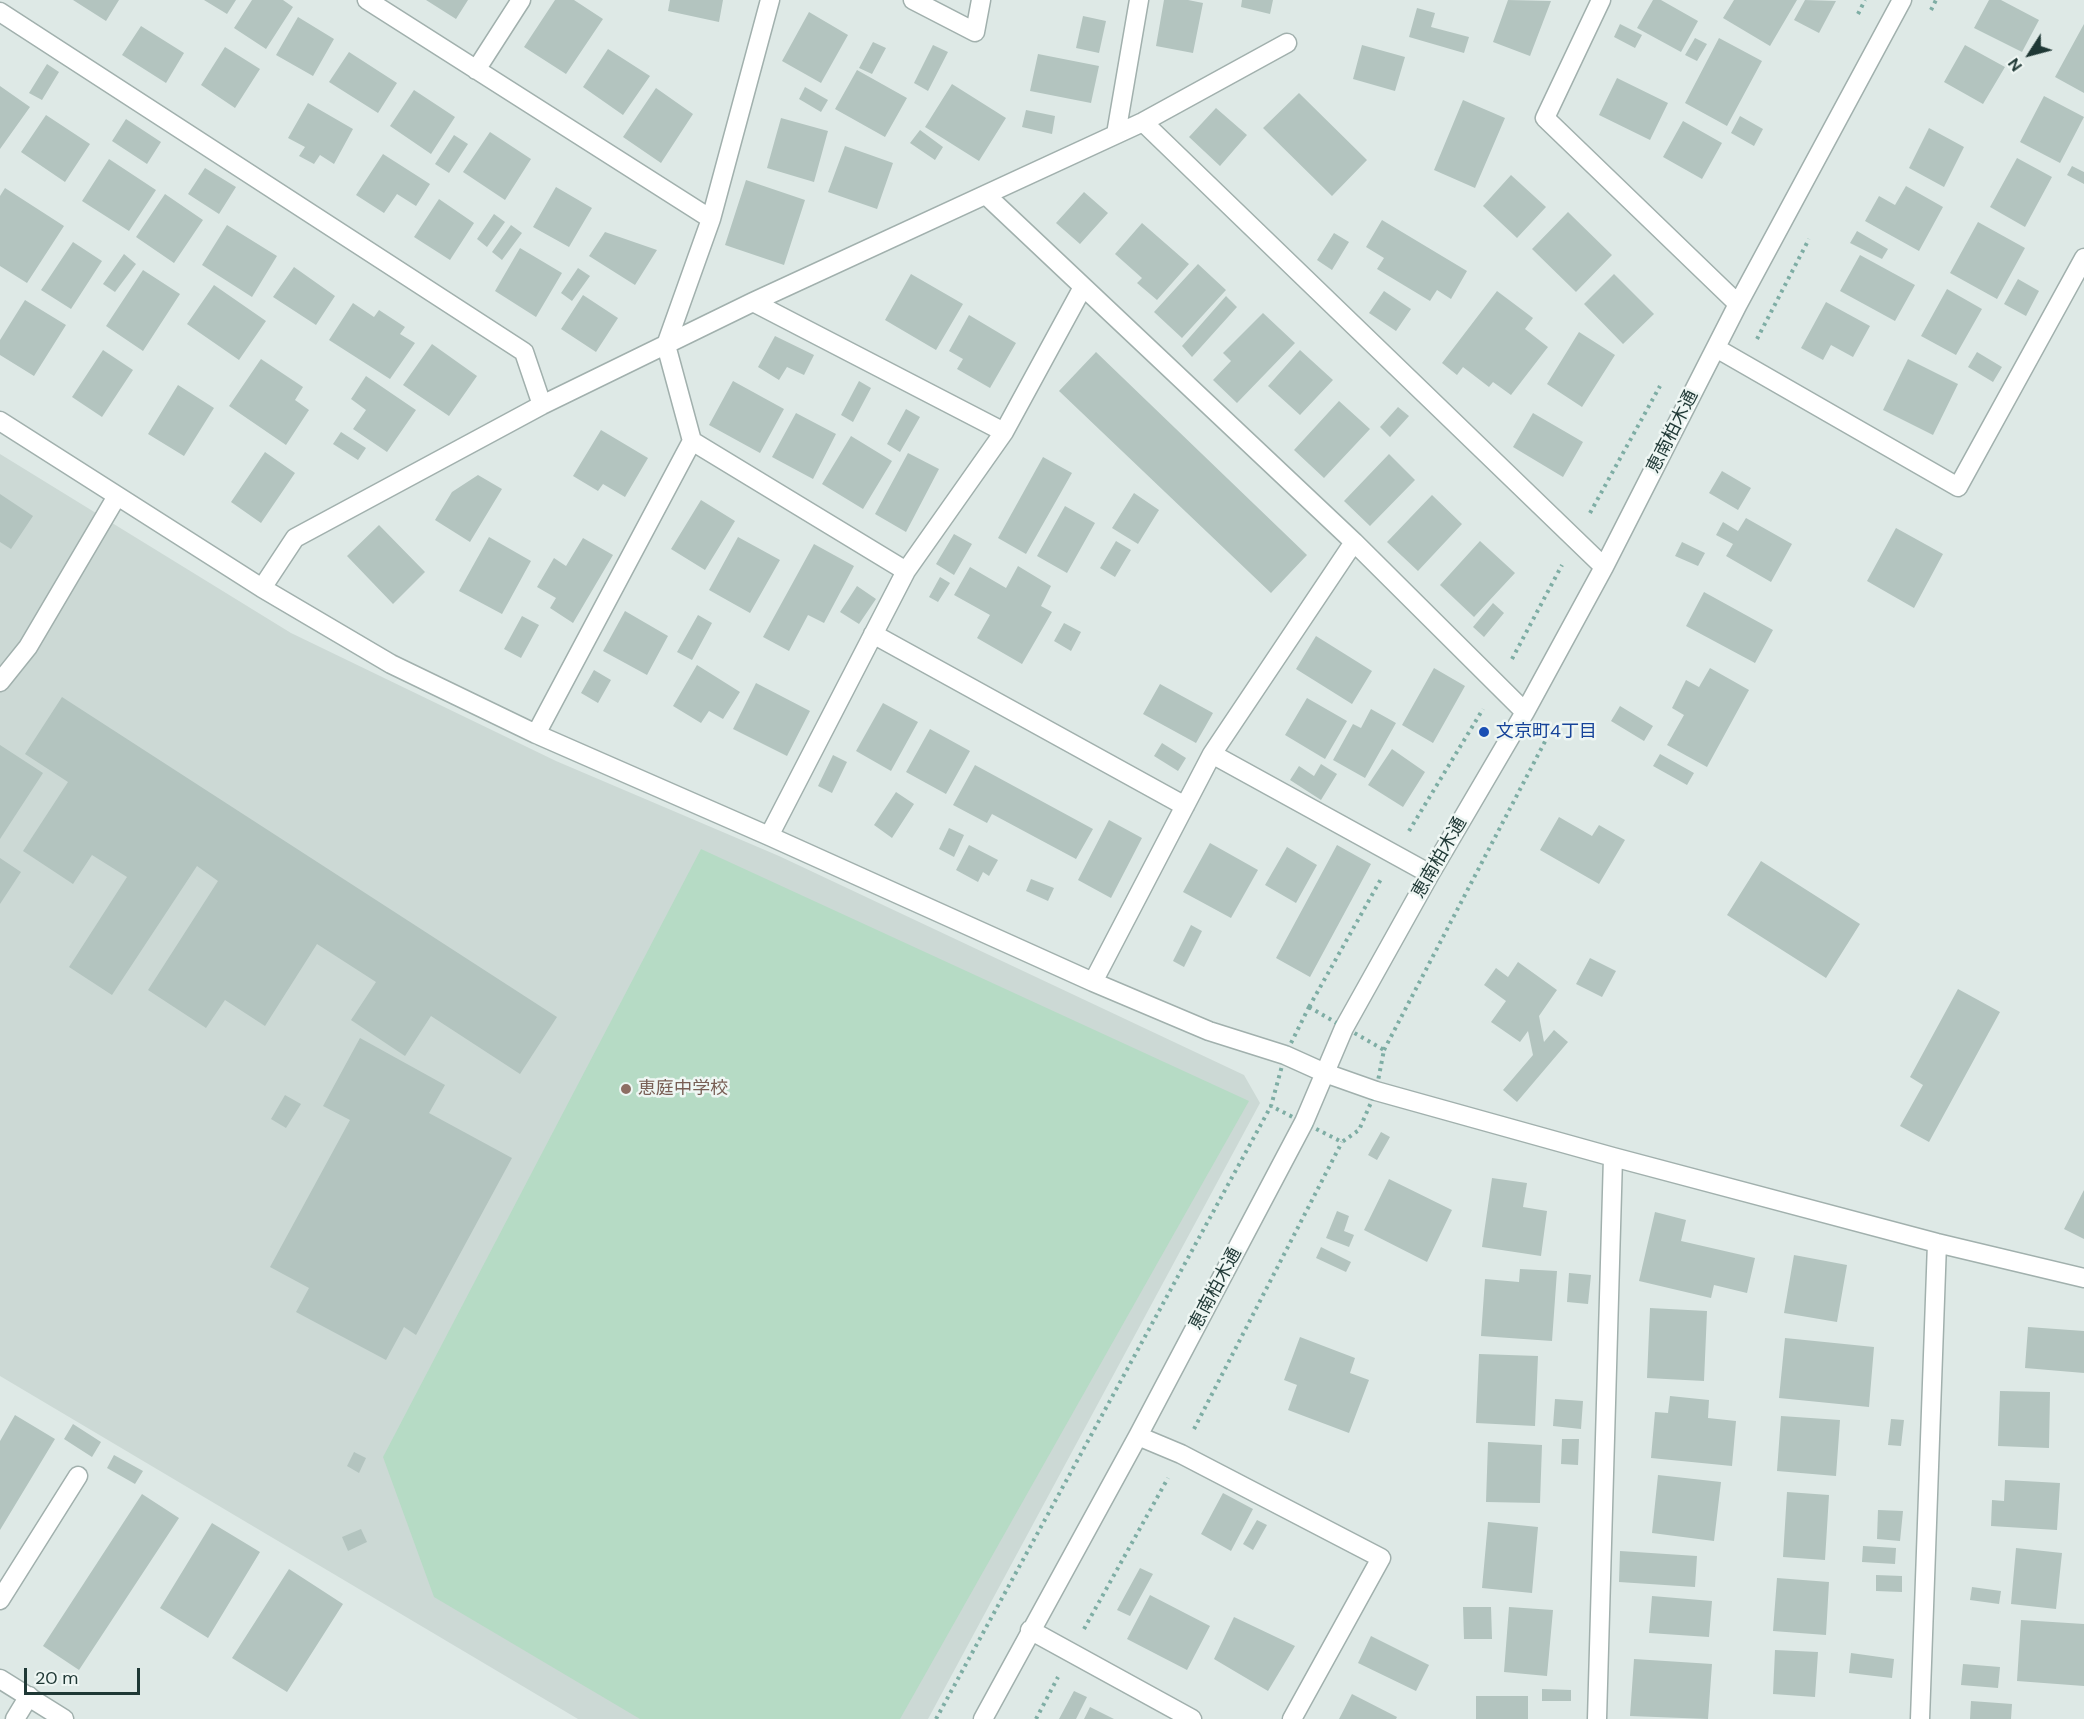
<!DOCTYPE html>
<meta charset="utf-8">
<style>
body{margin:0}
#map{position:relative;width:2084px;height:1719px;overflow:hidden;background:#dee9e6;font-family:"DM Sans",sans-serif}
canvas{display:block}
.north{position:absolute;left:2000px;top:24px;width:60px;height:60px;-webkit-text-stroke:4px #eef6f3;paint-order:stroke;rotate:234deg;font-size:16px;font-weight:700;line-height:24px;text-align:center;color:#1f3835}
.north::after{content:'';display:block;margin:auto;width:21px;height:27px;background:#1f3835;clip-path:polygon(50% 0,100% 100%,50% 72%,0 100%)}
.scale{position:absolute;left:24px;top:1668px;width:116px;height:27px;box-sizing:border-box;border:3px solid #1f3835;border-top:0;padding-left:8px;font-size:18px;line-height:21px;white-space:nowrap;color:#1f3835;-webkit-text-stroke:4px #eef6f3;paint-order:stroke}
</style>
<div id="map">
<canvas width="2084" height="1719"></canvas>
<div class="north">N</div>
<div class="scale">20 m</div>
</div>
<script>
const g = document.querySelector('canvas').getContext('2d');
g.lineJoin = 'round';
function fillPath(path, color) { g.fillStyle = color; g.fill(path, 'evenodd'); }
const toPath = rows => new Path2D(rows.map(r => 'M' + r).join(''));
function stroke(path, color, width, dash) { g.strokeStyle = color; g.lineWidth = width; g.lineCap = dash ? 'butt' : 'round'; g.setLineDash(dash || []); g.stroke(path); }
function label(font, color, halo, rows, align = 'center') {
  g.font = font + ' "DM Sans","Noto Sans JP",sans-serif'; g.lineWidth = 5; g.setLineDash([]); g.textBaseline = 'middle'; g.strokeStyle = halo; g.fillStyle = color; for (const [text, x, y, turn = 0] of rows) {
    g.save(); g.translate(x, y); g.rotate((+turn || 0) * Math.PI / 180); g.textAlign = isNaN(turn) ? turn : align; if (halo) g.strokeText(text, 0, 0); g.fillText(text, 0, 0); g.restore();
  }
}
const built = toPath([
 [0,454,291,633,556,761,779,856,1244,1075,1260,1103,928,1719,578,1719,0,1376]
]);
const green = toPath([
 [701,849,1249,1101,900,1719,640,1719,434,1597,383,1457]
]);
const building = toPath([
 [73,0,119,0,106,21],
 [204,0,236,0,227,14],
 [252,0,283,0,293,7,266,49,234,28],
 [426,0,468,0,456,19],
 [555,0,574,0,603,19,566,74,524,47],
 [670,0,723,0,719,22,668,11],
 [1164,0,1188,0,1203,3,1193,53,1156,46],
 [1242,0,1273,0,1270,14,1241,7],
 [1508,0,1551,1,1530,56,1493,42],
 [1653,0,1661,0,1698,21,1681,52,1637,28],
 [1734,0,1797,0,1770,46,1723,18],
 [1805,0,1836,1,1819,33,1794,20],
 [1989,0,2001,0,2039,20,2022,52,1974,28],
 [1417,8,1435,13,1431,27,1469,37,1464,53,1409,37],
 [809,12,848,35,821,83,782,61],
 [1083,16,1106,21,1099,53,1076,48],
 [298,17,334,39,313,76,276,55],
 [1620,24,1642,35,1635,48,1614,37],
 [2084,24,2084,93,2055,77],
 [141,26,184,53,166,83,122,55],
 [1695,38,1707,44,1697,61,1685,55],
 [1719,38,1762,61,1727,126,1685,103],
 [873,42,886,48,872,74,859,68],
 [933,45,948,52,928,91,914,83],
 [1362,45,1405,57,1395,91,1353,79],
 [1965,45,2005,67,1983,104,1944,82],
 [225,47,260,69,235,108,201,85],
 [608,49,650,76,623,115,583,87],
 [349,52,397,83,378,113,329,82],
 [1038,54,1099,66,1091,103,1030,91],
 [47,64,59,72,42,100,29,93],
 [857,70,907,98,885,137,835,109],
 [1617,78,1668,103,1650,140,1599,115],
 [952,84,1006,118,979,161,925,127],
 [0,86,30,107,0,149],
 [805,87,828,100,821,112,799,99],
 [656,88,693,114,661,163,623,137],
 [414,90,455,117,431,154,390,126],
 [1299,93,1367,160,1332,196,1263,128],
 [2044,96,2084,117,2060,163,2020,142],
 [1463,100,1505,118,1475,188,1434,170],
 [308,103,353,129,334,164,320,155,314,164,299,156,305,147,288,138],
 [1216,108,1247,135,1220,166,1189,137],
 [1026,110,1055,116,1052,134,1022,127],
 [46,115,90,144,65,182,21,152],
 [1740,116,1763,129,1754,146,1731,133],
 [781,118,828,131,814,182,767,168],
 [126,119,161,142,147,164,112,141],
 [1683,121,1722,143,1702,179,1663,157],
 [1929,128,1964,147,1944,187,1909,168],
 [920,130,943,147,935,160,910,143],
 [490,132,531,159,505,200,463,172],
 [454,135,468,144,449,173,435,164],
 [845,146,893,163,877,209,828,192],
 [383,154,430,184,416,206,397,194,384,213,356,195],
 [2017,158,2052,177,2025,227,1990,207],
 [109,159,156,190,129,231,82,201],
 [2072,166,2084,172,2084,184,2067,175],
 [205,168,236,187,219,214,188,194],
 [1511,175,1546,207,1517,238,1483,206],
 [746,180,805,200,784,265,725,245],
 [1906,186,1943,207,1919,251,1865,221,1879,196,1895,205],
 [556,187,592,208,569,247,533,227],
 [5,188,64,226,27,283,0,266,0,196],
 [1084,192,1108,213,1080,244,1056,223],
 [165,194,203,220,174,263,136,237],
 [439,199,474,223,450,260,414,237],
 [1568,212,1612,255,1576,292,1532,249],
 [494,214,505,222,487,247,477,239],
 [1382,220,1467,271,1451,299,1437,290,1430,301,1377,269,1384,258,1366,247],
 [1978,222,2025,248,1997,299,1950,273],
 [1142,223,1189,264,1157,300,1137,283,1142,278,1115,254],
 [227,225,277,256,252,297,202,265],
 [511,225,522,233,502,260,492,252],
 [1857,231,1888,249,1882,259,1850,243],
 [605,232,657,250,635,285,589,256],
 [1334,233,1349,242,1332,270,1317,260],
 [73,242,102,261,71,309,41,290],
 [520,248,562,273,536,317,495,291],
 [124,254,136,264,115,292,103,284],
 [1860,255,1915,285,1895,321,1840,291],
 [1198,264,1226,290,1182,338,1154,312],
 [294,267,335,296,316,325,273,297],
 [578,268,590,276,572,301,561,293],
 [143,270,180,294,143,351,106,326],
 [911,274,963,304,936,350,885,320],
 [1614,274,1654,314,1623,344,1584,304],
 [2018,279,2039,291,2026,316,2004,304],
 [214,285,266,321,239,360,187,324],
 [1947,289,1982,309,1956,355,1921,336],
 [1384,291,1411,309,1396,331,1369,313],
 [1497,291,1533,318,1525,329,1548,347,1511,395,1493,382,1489,387,1463,367,1457,375,1442,363],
 [583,295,618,318,596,352,561,329],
 [1226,296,1237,307,1192,357,1182,346],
 [25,300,66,325,34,376,0,355,0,340],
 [1826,302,1870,326,1853,357,1831,345,1823,360,1801,348],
 [353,303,374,317,379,310,405,327,400,334,415,343,390,379,329,340],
 [1263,313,1295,343,1237,403,1213,380,1231,361,1223,353],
 [969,315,1016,343,990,388,957,369,963,359,949,351],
 [1579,332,1615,355,1582,407,1547,384],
 [775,336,814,355,804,375,787,367,779,380,758,367],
 [432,344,477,376,449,416,403,385],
 [103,350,133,370,102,417,72,397],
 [1300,350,1333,380,1300,415,1268,386],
 [1096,352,1307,555,1271,593,1059,391],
 [1977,352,2002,367,1993,382,1968,367],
 [261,359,303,387,295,400,309,410,286,445,229,406],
 [1908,359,1958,384,1933,435,1883,410],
 [366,376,416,410,387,452,353,429,366,410,351,399],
 [733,381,784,409,760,453,709,425],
 [859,381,871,388,853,422,841,415],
 [178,385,214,408,184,456,148,434],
 [1339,401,1370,429,1324,478,1294,450],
 [1398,407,1409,416,1390,437,1380,427],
 [906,409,920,417,900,452,887,444],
 [796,413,836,434,813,479,772,457],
 [1533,413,1583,442,1563,477,1513,447],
 [601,430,648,458,625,497,603,484,598,491,573,476],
 [341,432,366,448,358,460,333,444],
 [851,436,892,461,863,509,822,484],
 [265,452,295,473,261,523,231,502],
 [908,453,939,469,906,532,875,514],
 [1389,454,1415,480,1370,526,1344,501],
 [1043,457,1072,473,1026,554,998,538],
 [1722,471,1751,488,1738,510,1709,493],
 [478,475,502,489,470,542,435,520,452,492],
 [1134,493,1159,510,1138,544,1112,528],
 [0,494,33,516,11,549,0,542],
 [1432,495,1462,524,1418,571,1387,542],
 [701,500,735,521,705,570,671,549],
 [1065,506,1095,523,1067,573,1037,556],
 [1746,518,1792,544,1771,582,1726,556,1733,544,1716,535,1723,522,1738,531],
 [379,525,425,572,393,604,347,556],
 [1896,528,1943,554,1914,608,1867,581],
 [954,534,972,544,954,575,936,564],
 [489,537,531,561,502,614,459,591],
 [738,537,780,560,750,613,709,590],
 [583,538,613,555,573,623,550,608,556,598,537,587,554,558,566,566],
 [1116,541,1131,550,1115,577,1100,568],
 [1480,541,1515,573,1474,617,1440,585],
 [1682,542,1705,553,1698,566,1675,556],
 [814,544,854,566,824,623,808,615,789,651,763,637],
 [1018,566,1051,586,1041,606,1052,612,1022,664,977,638,990,615,954,595,970,567,1006,588],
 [940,577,950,583,938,602,929,597],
 [857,586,876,599,859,624,840,612],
 [1704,592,1773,630,1755,663,1686,626],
 [1493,603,1504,613,1484,637,1473,627],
 [625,611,668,636,647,675,603,651],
 [698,615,712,623,692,660,677,652],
 [522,616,539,625,521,658,504,649],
 [1064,623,1081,632,1071,651,1054,641],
 [1316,636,1372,671,1352,704,1296,669],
 [697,665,740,692,723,719,709,711,701,723,673,706],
 [1434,668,1465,686,1433,743,1402,725],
 [1710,668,1749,690,1707,767,1667,745,1684,715,1672,708,1686,680,1699,687],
 [594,670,611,680,598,703,581,693],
 [756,683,810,711,787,756,733,729],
 [1160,684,1213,713,1196,743,1143,714],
 [62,697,557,1017,520,1074,431,1016,405,1056,351,1020,376,982,317,944,265,1026,225,1000,206,1028,148,990,218,881,197,866,112,995,69,967,127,877,92,855,73,884,23,851,68,782,25,754],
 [1307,698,1347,721,1325,759,1285,735],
 [883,703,918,722,891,771,856,751],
 [1620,706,1653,726,1644,741,1611,721],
 [1371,709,1396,723,1365,778,1333,760,1353,724,1361,728],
 [930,729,970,751,946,794,906,772],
 [1162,743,1186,758,1178,771,1154,756],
 [0,745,43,773,0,839],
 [1392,749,1425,772,1403,807,1368,785],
 [1660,754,1694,773,1687,785,1653,766],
 [833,755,847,762,832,793,818,786],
 [1321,764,1337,774,1321,800,1290,780,1299,766,1314,776],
 [975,765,1093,829,1076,859,992,814,987,823,953,805],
 [896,792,914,804,892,838,874,825],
 [1559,817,1592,836,1599,825,1625,840,1599,884,1540,850],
 [1109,820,1142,838,1111,898,1078,880],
 [949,828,964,835,954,857,939,849],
 [1210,843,1258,870,1231,918,1183,892],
 [969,845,998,860,989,876,983,872,978,882,956,870],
 [1337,845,1371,864,1310,977,1276,958],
 [1287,847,1317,865,1296,903,1265,885],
 [0,858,21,872,0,904],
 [1761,861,1860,924,1826,978,1727,915],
 [1031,879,1054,888,1048,901,1026,891],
 [1191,925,1202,931,1184,967,1173,961],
 [1590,958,1616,971,1602,997,1576,984],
 [1518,962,1557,990,1539,1016,1544,1042,1554,1030,1568,1042,1517,1102,1503,1090,1533,1055,1528,1031,1520,1042,1491,1022,1506,1001,1484,985,1496,968,1508,977],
 [1958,989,2000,1012,1929,1142,1900,1126,1923,1085,1910,1077],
 [360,1038,445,1085,429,1113,512,1158,416,1335,404,1327,386,1360,296,1312,309,1288,270,1267,350,1120,323,1106],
 [285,1095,301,1104,286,1128,271,1119],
 [1381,1132,1390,1137,1377,1160,1368,1155],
 [1492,1178,1527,1183,1523,1207,1547,1211,1541,1256,1482,1247],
 [1389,1179,1452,1210,1427,1262,1364,1230],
 [2084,1190,2084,1239,2064,1229],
 [1337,1211,1349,1216,1344,1231,1354,1235,1349,1247,1326,1238],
 [1655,1212,1686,1220,1681,1241,1755,1258,1747,1293,1714,1285,1711,1298,1639,1281],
 [1321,1247,1351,1262,1346,1272,1316,1258],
 [1794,1255,1847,1265,1837,1322,1784,1313],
 [1520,1269,1557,1271,1552,1341,1481,1336,1485,1279,1519,1282],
 [1569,1273,1591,1275,1588,1304,1567,1302],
 [1650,1308,1707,1311,1704,1381,1647,1378],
 [2028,1327,2084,1331,2084,1373,2025,1368],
 [1300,1337,1355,1358,1350,1373,1369,1380,1349,1433,1288,1410,1297,1385,1284,1380],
 [1785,1338,1874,1347,1869,1407,1779,1398],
 [1479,1354,1538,1356,1535,1426,1476,1423],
 [2000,1391,2050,1392,2049,1448,1998,1446],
 [1670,1396,1709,1400,1708,1418,1736,1421,1732,1466,1651,1458,1655,1412,1668,1413],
 [1555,1399,1583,1401,1581,1429,1553,1426],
 [15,1415,55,1439,0,1530,0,1441],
 [1781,1416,1840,1420,1836,1476,1777,1471],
 [1891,1419,1904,1420,1901,1446,1888,1445],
 [73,1424,101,1442,92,1457,64,1439],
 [1562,1439,1579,1439,1578,1465,1561,1464],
 [1488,1442,1542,1445,1540,1503,1486,1502],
 [354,1452,366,1458,359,1473,347,1466],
 [114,1455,143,1471,135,1484,107,1468],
 [1658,1475,1721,1482,1714,1541,1652,1533],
 [2005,1480,2060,1483,2057,1530,1991,1526,1992,1500,2004,1501],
 [1787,1492,1829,1495,1825,1560,1783,1557],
 [1223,1493,1253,1509,1231,1551,1201,1534],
 [142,1494,179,1518,79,1670,43,1646],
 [1878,1510,1903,1511,1900,1541,1877,1539],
 [1257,1520,1267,1525,1253,1550,1243,1544],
 [1488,1522,1538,1527,1532,1593,1482,1588],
 [212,1523,260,1552,208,1638,160,1608],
 [361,1529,367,1542,348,1551,342,1537],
 [1863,1546,1896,1548,1895,1564,1862,1562],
 [2016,1548,2062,1553,2056,1609,2011,1604],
 [1620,1551,1697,1556,1695,1587,1619,1582],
 [1140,1568,1153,1574,1130,1616,1117,1610],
 [289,1569,343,1604,287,1692,232,1658],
 [1876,1575,1902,1576,1902,1592,1876,1591],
 [1777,1578,1829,1582,1826,1635,1773,1631],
 [1972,1587,2001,1591,1999,1604,1970,1600],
 [1150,1595,1210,1626,1187,1670,1127,1639],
 [1652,1596,1712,1601,1709,1637,1649,1633],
 [1463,1607,1491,1607,1492,1639,1464,1639],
 [1509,1607,1553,1610,1547,1676,1504,1672],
 [1234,1617,1295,1646,1268,1691,1214,1659],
 [2021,1620,2084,1624,2084,1686,2017,1681],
 [1371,1636,1429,1665,1416,1691,1358,1663],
 [1775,1650,1818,1652,1815,1697,1773,1694],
 [1851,1653,1894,1659,1892,1678,1849,1673],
 [1634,1659,1712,1664,1708,1719,1630,1716],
 [1963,1664,2000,1667,1998,1688,1961,1685],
 [1542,1689,1571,1690,1571,1701,1542,1701],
 [1074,1691,1087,1697,1076,1719,1059,1719],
 [1352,1694,1397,1717,1396,1719,1339,1719],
 [1476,1696,1528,1696,1528,1719,1476,1719],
 [1971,1701,2012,1704,2011,1719,1970,1719],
 [1090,1707,1114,1719,1084,1719]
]);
const path = toPath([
 [1931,10,1936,0],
 [1858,14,1865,0],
 [1757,339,1809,239],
 [1590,513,1660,386],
 [1512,659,1562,565],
 [1409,831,1483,709],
 [1309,1007,1381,879],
 [1309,1007,1384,1050,1376,1091,1359,1130,1342,1142,1271,1106,1285,1055,1309,1007],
 [1384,1050,1551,730],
 [1194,1429,1342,1142],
 [1084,1629,1168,1478],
 [936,1719,1271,1106],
 [1036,1719,1058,1677]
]);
const minor = toPath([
 [367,0,711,219],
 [913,0,975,32,981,0],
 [1601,0,1545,118,1738,304],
 [0,12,524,352,542,405],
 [476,70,521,0],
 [1143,122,1604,567],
 [1116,134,1139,0],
 [986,195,1354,542,1525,712],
 [753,302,1004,432],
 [1716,348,1958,487,2084,258],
 [0,421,262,588,391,664,536,734,769,836,1093,982,1209,1031,1285,1055,1325,1073,1376,1091,1613,1157,1937,1243,2084,1278],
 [692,441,906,571],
 [262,588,295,538,542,405,753,302,1143,122,1287,43],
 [873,634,1185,806],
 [0,682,28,647,117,496],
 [536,734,692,441,666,345,711,219,770,0],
 [1212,754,1430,874],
 [769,836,906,571,1004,432,1083,287],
 [1093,982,1212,754,1354,542],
 [1138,1436,1181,1454,1381,1558,1292,1719],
 [0,1600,78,1476],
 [1030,1630,1192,1719],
 [0,1679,64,1719],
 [15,1719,29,1696],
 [983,1719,1138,1436,1304,1122,1344,1028,1430,874,1525,712,1604,567,1738,304,1902,0],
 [1597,1719,1613,1157],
 [1920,1719,1937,1243]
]);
const markers = [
 [1484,732,6,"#1a4fb4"],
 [626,1089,6,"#8d6e63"]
];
const streetNames = [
 ["恵南柏木通",1673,432,-63],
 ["恵南柏木通",1440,858,-60],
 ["恵南柏木通",1216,1289,-62]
];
const transitNames = [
 ["文京町4丁目",1496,732]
];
const educationNames = [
 ["恵庭中学校",638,1089]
];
fillPath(built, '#ccd9d5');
fillPath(green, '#b6dbc5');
fillPath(building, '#b3c4bf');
stroke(minor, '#a1b0ad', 21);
stroke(path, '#7eada4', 4, [3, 4.5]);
stroke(minor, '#fff', 18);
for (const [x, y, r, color] of markers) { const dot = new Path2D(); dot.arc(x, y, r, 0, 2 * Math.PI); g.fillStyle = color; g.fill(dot); stroke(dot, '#eef6f3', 2); }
label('18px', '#1f3835', '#eef6f3', streetNames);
label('18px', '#164399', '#eef6f3', transitNames, 'left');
label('18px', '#785e54', '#eef6f3', educationNames, 'left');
</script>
